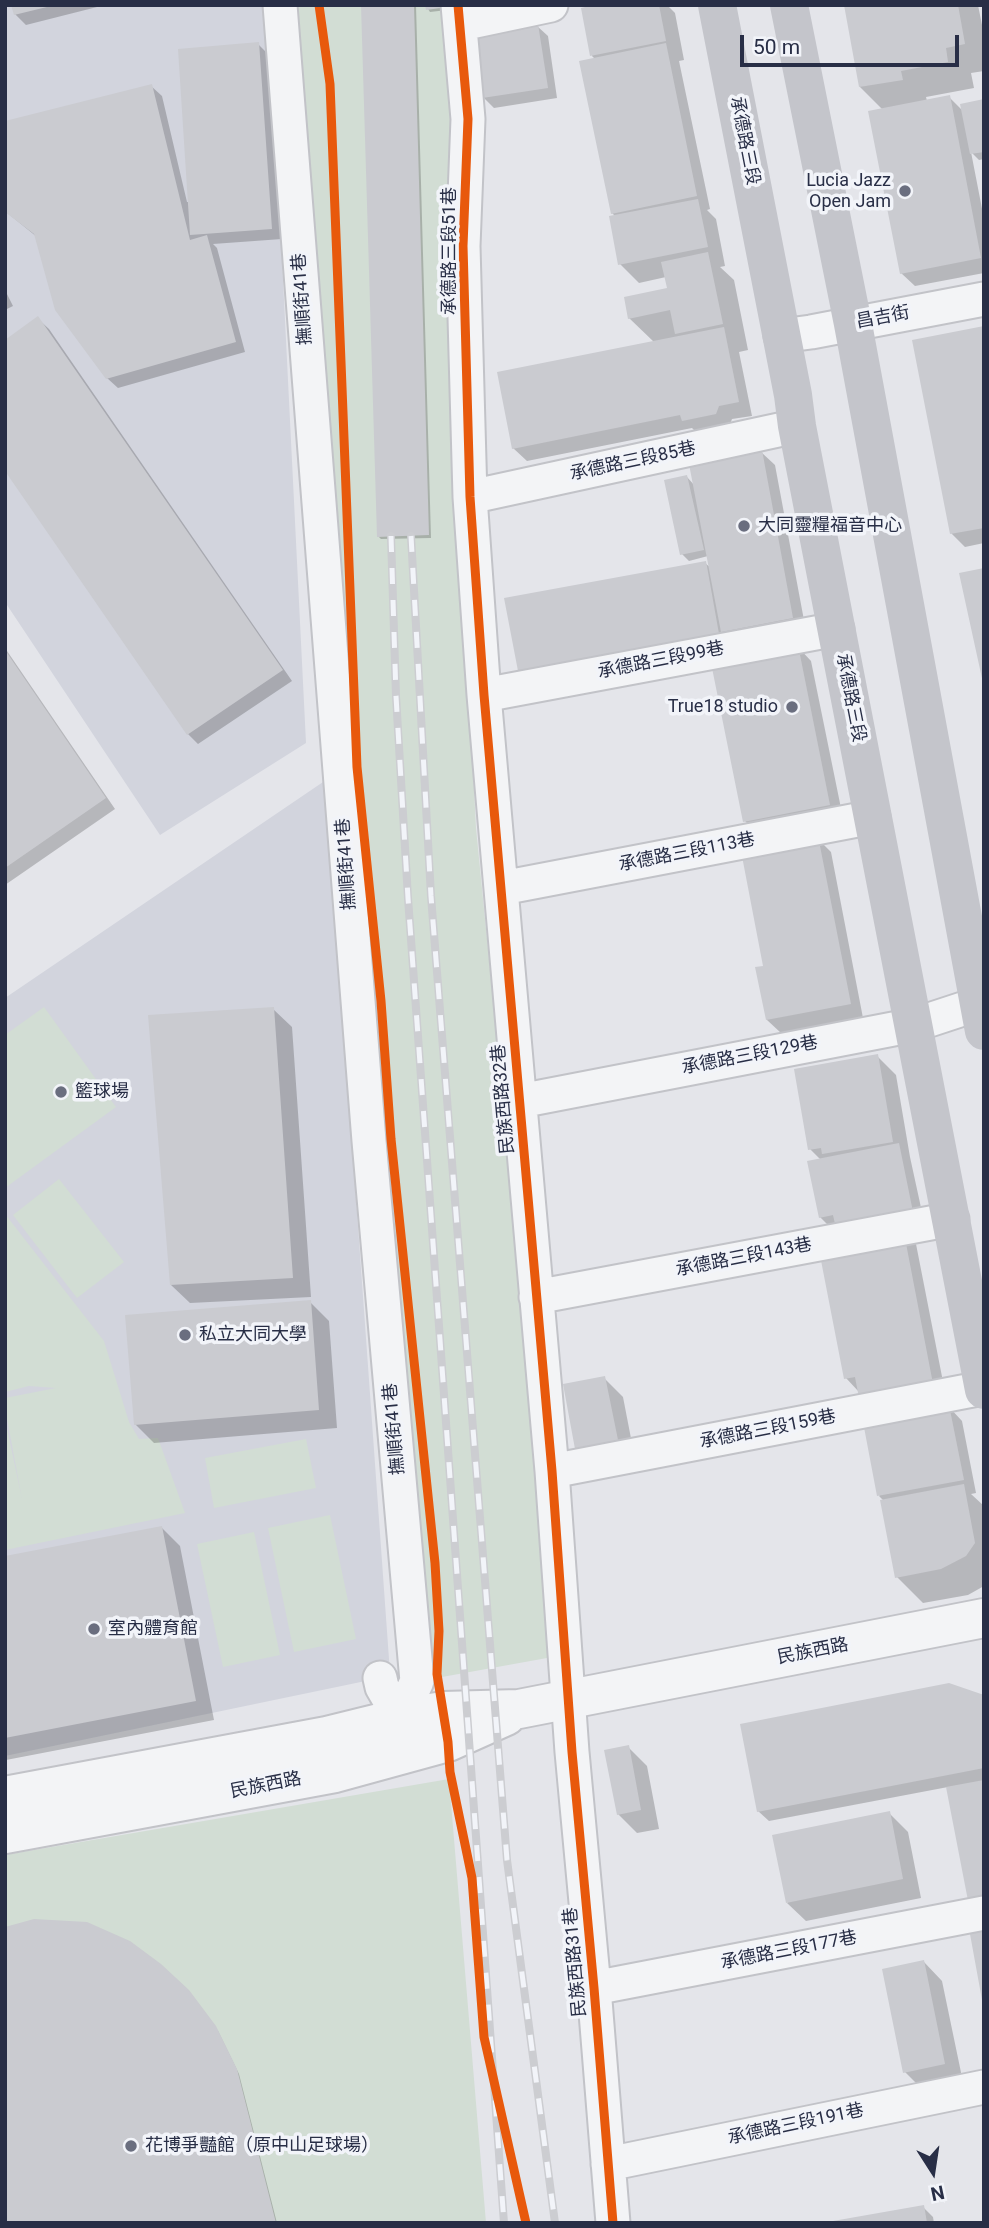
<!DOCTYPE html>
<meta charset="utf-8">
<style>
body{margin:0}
#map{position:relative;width:989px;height:2228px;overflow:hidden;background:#e4e5ea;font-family:Roboto,sans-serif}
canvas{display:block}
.frame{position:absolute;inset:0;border:7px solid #282e46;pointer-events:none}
.north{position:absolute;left:898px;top:2137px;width:70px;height:70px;-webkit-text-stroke:5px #f2f4f9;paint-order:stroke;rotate:168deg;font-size:19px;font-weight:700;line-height:28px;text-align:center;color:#282e46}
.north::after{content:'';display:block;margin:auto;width:24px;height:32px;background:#282e46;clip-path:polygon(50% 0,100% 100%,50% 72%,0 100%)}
.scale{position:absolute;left:740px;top:35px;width:219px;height:32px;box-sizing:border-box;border:4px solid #282e46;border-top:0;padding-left:9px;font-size:21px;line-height:24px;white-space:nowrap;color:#282e46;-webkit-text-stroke:5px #f2f4f9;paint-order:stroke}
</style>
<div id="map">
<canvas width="989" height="2228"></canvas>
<div class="frame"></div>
<div class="north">N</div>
<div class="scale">50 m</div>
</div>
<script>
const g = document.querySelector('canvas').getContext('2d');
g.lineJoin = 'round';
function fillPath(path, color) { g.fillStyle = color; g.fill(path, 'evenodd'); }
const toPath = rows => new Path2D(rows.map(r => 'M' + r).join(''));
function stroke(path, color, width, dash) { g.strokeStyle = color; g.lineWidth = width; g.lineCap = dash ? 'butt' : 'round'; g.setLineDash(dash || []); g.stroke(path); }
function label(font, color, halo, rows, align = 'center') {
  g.font = font + ' Roboto,"Noto Sans TC",sans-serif'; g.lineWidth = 7; g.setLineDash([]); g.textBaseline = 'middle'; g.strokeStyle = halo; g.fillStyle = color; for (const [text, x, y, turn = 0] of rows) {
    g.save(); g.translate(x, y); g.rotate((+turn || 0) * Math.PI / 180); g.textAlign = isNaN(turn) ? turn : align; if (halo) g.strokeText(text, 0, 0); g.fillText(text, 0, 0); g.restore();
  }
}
const built = toPath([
 [5,5,267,5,271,38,306,743,160,835,5,602],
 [326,780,390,1673,380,1678,5,1756,5,998]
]);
const green = toPath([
 [297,5,447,5,460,116,447,259,476,828,558,1656,431,1679],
 [44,1007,116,1107,5,1188,5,1035],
 [59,1179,124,1262,77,1298,13,1215],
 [5,1214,104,1341,129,1422,139,1439,158,1438,185,1513,5,1550,5,1419,22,1499,5,1408,5,1398,56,1388,29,1386,5,1392],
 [306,1439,316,1488,214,1508,205,1458],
 [330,1515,356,1639,294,1652,268,1528],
 [254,1532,280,1655,223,1667,197,1544],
 [449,1779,486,2223,5,2223,5,1855]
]);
const shadow = toPath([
 [13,5,105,5,26,25,15,14],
 [362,5,416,5,431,538,381,539,378,536],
 [447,5,447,10,430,12,428,9],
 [602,5,667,5,675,13,684,60,679,61,710,209,707,210,716,219,725,266,720,267,734,280,748,350,739,352,752,416,732,419,729,427,697,433,692,428,527,461,513,448,654,342,629,318,669,289,666,277,639,283,620,264,616,217,612,213,596,60,592,56],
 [845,5,978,5,984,35,984,71,971,73,974,88,926,97,927,101,949,97,964,112,984,101,984,159,979,160,971,152,984,219,984,273,915,286,901,273,883,110,860,87],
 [537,26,548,36,557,98,494,108,483,97],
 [258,44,268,54,282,239,213,244,217,248,245,352,118,388,107,378,37,237,5,211,151,86,162,96,187,202,189,202],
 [5,290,13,306,5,310],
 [38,319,49,329,292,681,198,744,188,734],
 [984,328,984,543,965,547,951,533],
 [761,452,775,465,806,631,533,684,519,670,705,563,711,568,708,556,689,561,682,554,687,477,695,486],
 [798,647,811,661,843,818,759,835,745,821],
 [5,648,115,809,5,885],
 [817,838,831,852,863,1018,781,1033,767,1020,765,967],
 [273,1009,292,1027,311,1297,190,1303,171,1285],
 [877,1056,896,1075,910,1157,925,1226,902,1230,916,1244,946,1397,859,1392,846,1378,834,1231,820,1217,821,1160,810,1149],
 [310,1302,329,1321,337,1428,154,1443,135,1424],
 [604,1378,623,1397,635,1459,596,1467,577,1448],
 [949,1407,962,1421,976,1493,971,1494,984,1506,984,1586,968,1595,923,1603,897,1577,884,1501,879,1496],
 [162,1528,180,1546,214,1720,6,1760,5,1558],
 [984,1697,984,1922,948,1787,769,1821,758,1811],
 [628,1747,647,1766,659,1829,637,1833,618,1814],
 [889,1813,908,1832,921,1898,806,1921,787,1903],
 [924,1962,942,1981,963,2082,924,2091,905,2072],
 [218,2031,239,2074,277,2223,5,2223],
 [923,2207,933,2217,934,2223,836,2223]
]);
const building = toPath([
 [11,5,51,5,51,6,14,15],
 [361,5,414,5,429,535,377,537],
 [425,5,448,5,448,7,426,10],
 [593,5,659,5,666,41,590,56,581,8],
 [844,5,958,5,965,44,946,48,948,62,901,71,903,80,859,87],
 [538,24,548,88,482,98,473,33],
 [259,42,272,229,190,235,178,49],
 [666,43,697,196,611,214,579,61],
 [152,84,190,240,207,235,236,342,106,379,55,310,34,234,5,212,5,121],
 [950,95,981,258,900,274,868,111],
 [984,99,984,152,970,154,960,104],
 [698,199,708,247,618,265,609,216],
 [708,252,723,324,675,334,670,310,628,319,624,297,667,288,661,262],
 [38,316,283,670,187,735,5,471,5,340],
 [984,326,984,528,950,534,912,340],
 [724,327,739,402,719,406,716,414,682,421,680,415,512,449,497,372],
 [762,450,793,618,721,632,689,464],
 [687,475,704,550,680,555,664,480],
 [706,561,719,634,518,671,504,598],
 [984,568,984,683,983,683,959,573],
 [798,645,830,805,743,822,711,663],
 [5,650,106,798,5,868],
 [818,836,851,1004,766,1020,755,967,763,966,741,851],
 [274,1007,293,1278,170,1285,148,1015],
 [878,1054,893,1142,822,1154,821,1148,808,1150,794,1069],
 [899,1143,913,1212,836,1228,833,1215,819,1218,807,1161],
 [903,1228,933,1384,859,1398,855,1377,844,1379,818,1245],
 [311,1300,319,1410,134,1425,125,1315],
 [605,1376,618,1440,575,1449,563,1384],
 [949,1405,964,1480,877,1496,863,1422],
 [964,1484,975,1543,966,1556,941,1569,895,1578,880,1500],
 [162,1526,196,1701,5,1738,5,1556],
 [949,1683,984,1695,984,1768,757,1812,740,1724],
 [629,1745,641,1810,617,1815,604,1750],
 [984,1780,984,1908,970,1911,946,1787],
 [890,1811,903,1879,786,1903,772,1835],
 [34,1919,87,1922,130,1941,161,1964,189,1990,216,2026,237,2069,276,2223,5,2223,5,1927],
 [984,1920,984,2000,982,2000,968,1923],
 [924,1960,945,2064,903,2073,882,1969],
 [924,2205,927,2223,833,2223,833,2221]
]);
const minor = toPath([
 [280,5,369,1141,417,1681,400,1718],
 [458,5,468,119,463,246,470,497,484,695,552,1471,572,1752,594,1988,613,2223],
 [461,24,551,5],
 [781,336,811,332,984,299],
 [470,497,797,426],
 [484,695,837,629],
 [502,888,873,817],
 [520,1101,914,1025,984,1002],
 [536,1297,952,1219],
 [552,1471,983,1388],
 [380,1678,382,1687,400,1718],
 [594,1988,984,1913],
 [608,2164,984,2087]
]);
const tertiary = toPath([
 [5,1796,327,1736,400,1718,443,1711,519,1709,984,1618],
 [5,1834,335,1773,448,1742,506,1716]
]);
const secondary = toPath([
 [717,5,793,395,797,426,984,1390],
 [789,5,853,324,984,1031]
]);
const rail = toPath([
 [391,536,396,696,408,898,504,2223],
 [411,536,431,896,507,1860,555,2223]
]);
const cycleway = toPath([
 [319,5,330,84,357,767,381,1001,391,1139,435,1563,439,1631,437,1674,448,1742,450,1772,472,1878,484,2037,526,2223],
 [458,5,468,119,463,246,470,497,484,695,552,1471,572,1752,594,1988,613,2223]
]);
const markers = [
 [905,191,7,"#6a6e7f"],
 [744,526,7,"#6a6e7f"],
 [792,707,7,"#6a6e7f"],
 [61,1092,7,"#6a6e7f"],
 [185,1335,7,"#6a6e7f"],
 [94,1629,7,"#6a6e7f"],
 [131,2146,7,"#6a6e7f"]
];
const streetNames = [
 ["承德路三段",744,141,79],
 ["承德路三段51巷",450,251,-90],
 ["撫順街41巷",303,299,-94],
 ["昌吉街",883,318,-11],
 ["承德路三段85巷",633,462,-12],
 ["承德路三段99巷",661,661,-11],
 ["承德路三段",850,698,79],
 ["承德路三段113巷",687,853,-11],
 ["撫順街41巷",347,864,-94],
 ["承德路三段129巷",750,1056,-11],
 ["民族西路32巷",504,1099,-95],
 ["承德路三段143巷",744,1258,-11],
 ["撫順街41巷",395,1429,-95],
 ["承德路三段159巷",768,1430,-11],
 ["民族西路",813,1652,-11],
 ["民族西路",266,1786,-11],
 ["承德路三段177巷",789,1951,-11],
 ["民族西路31巷",576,1962,-95],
 ["承德路三段191巷",796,2125,-12]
];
const poiNames = [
 ["Lucia Jazz",891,181,"right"],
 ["Open Jam",891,202,"right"],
 ["大同靈糧福音中心",758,526],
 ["True18 studio",778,707,"right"],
 ["籃球場",75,1092],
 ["私立大同大學",199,1335],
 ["室內體育館",108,1629],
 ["花博爭豔館（原中山足球場）",145,2146]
];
fillPath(built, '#d2d4dd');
fillPath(green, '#d2ddd4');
fillPath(shadow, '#0003');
fillPath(building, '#cacbd0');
stroke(minor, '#c2c3c8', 37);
stroke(tertiary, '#c2c3c8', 42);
stroke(minor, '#f3f4f6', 33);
stroke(tertiary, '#f3f4f6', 38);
stroke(secondary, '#c4c5cb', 38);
stroke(rail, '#cccdd1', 8);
stroke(rail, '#f2f4f9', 5, [16]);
stroke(cycleway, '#e8590c', 9);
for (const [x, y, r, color] of markers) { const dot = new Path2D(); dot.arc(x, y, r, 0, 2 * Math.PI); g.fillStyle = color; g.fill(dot); stroke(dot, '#f2f4f9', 2.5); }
label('18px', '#282e46', '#f2f4f9', streetNames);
label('18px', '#282e46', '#f2f4f9', poiNames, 'left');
</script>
